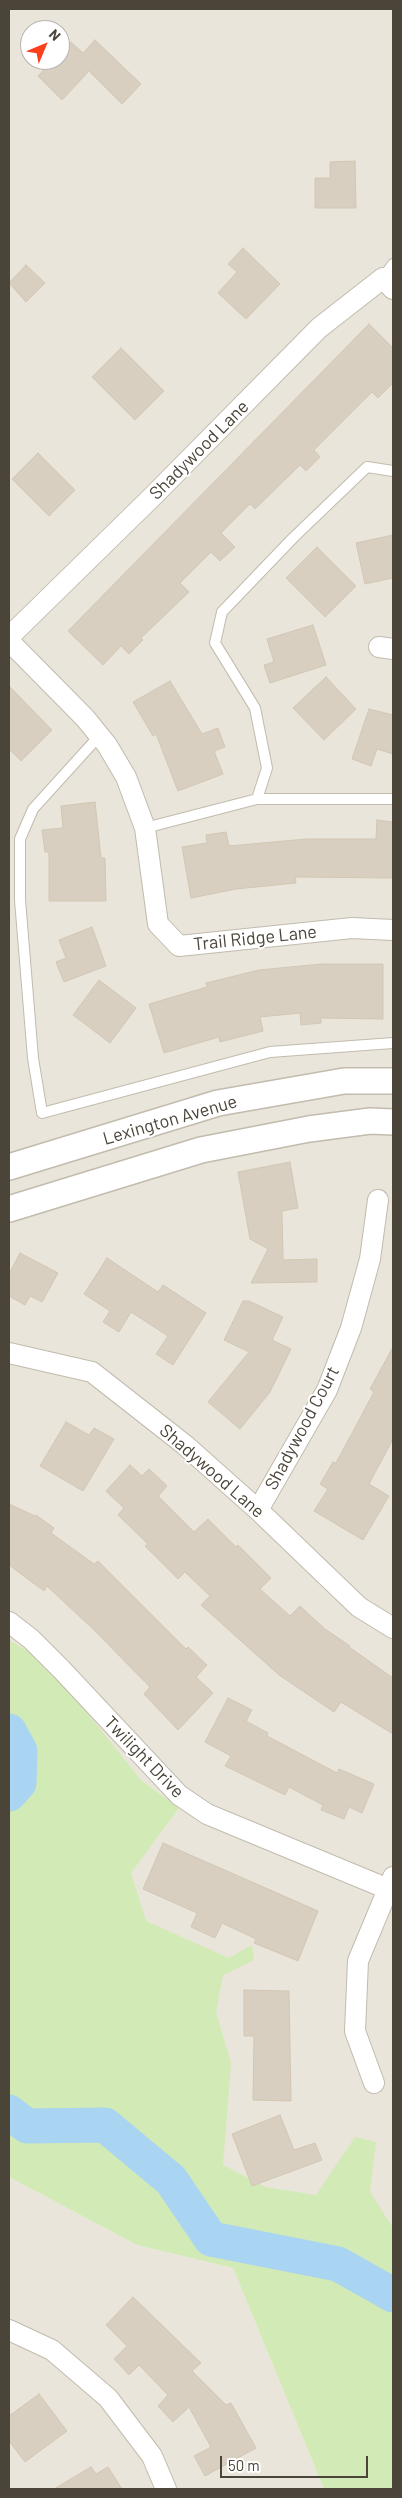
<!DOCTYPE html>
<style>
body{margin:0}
#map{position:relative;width:402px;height:2498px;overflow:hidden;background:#f6f3ec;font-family:Barlow,sans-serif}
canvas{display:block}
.frame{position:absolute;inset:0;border:10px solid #4b4439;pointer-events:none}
.north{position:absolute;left:20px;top:20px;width:50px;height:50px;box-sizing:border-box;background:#fff;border:1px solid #b7b4b0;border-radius:50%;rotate:45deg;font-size:14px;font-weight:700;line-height:20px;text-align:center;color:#4b4439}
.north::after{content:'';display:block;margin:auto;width:18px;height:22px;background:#fc3f1d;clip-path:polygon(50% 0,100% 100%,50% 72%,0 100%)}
.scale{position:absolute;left:220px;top:2456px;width:148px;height:22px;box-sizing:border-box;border:2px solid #4b4439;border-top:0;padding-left:6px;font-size:15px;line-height:18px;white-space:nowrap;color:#4b4439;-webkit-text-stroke:4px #fff;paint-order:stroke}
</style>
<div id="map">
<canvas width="402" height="2498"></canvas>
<div class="frame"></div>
<div class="north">N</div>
<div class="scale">50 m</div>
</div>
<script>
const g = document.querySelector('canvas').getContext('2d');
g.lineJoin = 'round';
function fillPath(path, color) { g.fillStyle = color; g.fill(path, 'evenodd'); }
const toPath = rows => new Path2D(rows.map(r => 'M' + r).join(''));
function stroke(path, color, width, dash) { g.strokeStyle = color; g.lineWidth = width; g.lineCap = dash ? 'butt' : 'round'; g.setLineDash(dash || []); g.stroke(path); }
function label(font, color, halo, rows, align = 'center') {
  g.font = font + ' Barlow,sans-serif'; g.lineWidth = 4; g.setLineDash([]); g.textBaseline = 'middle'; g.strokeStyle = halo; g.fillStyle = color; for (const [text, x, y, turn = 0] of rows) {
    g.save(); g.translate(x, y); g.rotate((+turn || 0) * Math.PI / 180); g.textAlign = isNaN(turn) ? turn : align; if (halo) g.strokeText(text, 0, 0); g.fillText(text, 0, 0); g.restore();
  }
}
const residential = toPath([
 [9,9,393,9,393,2271,205,2173,146,1922,130,1873,179,1808,141,1780,30,1652,9,1640],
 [30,30,60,30,60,60,30,60],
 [9,2177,137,2245,233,2268,324,2489,9,2489]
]);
const green = toPath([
 [9,1640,30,1652,75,1698,141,1780,179,1808,131,1873,146,1921,229,1958,252,1945,254,1960,223,1975,216,2012,231,2063,223,2165,265,2187,316,2195,355,2137,376,2142,370,2192,393,2228,393,2489,324,2489,233,2268,137,2245,9,2177]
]);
const river = toPath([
 [9,1731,20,1751,19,1783,9,1794],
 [9,2112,27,2126,105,2125,171,2180,211,2239,338,2264,393,2295]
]);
const building = toPath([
 [95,40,141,84,122,104,89,71,62,100,38,76,53,60,60,60,60,53,71,42,83,53,95,40],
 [355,161,356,208,315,208,315,178,330,178,330,162,355,161],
 [243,248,280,284,246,319,218,293,237,272,228,264,243,248],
 [26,265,45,283,26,302,9,283,26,265],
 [369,324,393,348,393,383,378,398,372,392,314,450,320,457,306,471,300,465,255,509,250,504,221,533,235,547,220,561,211,552,180,583,189,592,141,638,143,640,129,654,121,646,103,665,68,631,369,324],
 [121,348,164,391,135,420,92,377,121,348],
 [38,453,75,490,49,516,12,479,38,453],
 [393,535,393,578,365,584,356,543,393,535],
 [317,547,356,586,325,617,286,578,317,547],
 [313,625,326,665,270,683,264,665,274,662,267,639,313,625],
 [326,677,356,709,324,740,293,708,326,677],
 [170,681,202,734,218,728,225,747,214,751,223,774,178,791,156,734,153,736,133,702,170,681],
 [9,686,52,730,21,761,9,749,9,686],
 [369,709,393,715,393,754,377,749,371,766,352,759,369,709],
 [95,802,101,858,105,858,106,901,49,901,49,852,45,852,42,830,63,828,61,806,95,802],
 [377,820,393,822,393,878,295,877,296,883,236,889,191,898,182,847,207,843,206,835,226,832,229,846,306,839,376,839,377,820],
 [92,927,106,966,64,982,56,962,66,958,59,940,92,927],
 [322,964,383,964,383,1019,321,1018,321,1023,301,1025,300,1013,260,1017,263,1031,220,1042,219,1037,164,1053,149,1004,207,987,206,983,259,970,322,964],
 [99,980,136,1008,110,1043,73,1015,99,980],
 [290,1162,298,1208,282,1211,283,1260,317,1259,317,1282,251,1283,268,1249,250,1239,238,1172,290,1162],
 [20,1253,58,1273,42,1302,30,1296,25,1305,9,1296,9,1274,20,1253],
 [107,1258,158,1292,163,1285,206,1313,173,1365,156,1354,168,1336,131,1312,119,1332,103,1322,110,1311,84,1294,107,1258],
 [243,1301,249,1301,283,1317,272,1340,291,1349,270,1392,240,1429,208,1402,249,1352,224,1340,243,1301],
 [393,1347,393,1439,369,1484,389,1496,363,1540,314,1511,328,1489,320,1484,333,1462,336,1463,374,1392,370,1389,393,1347],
 [66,1422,89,1435,94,1428,114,1439,83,1491,40,1466,66,1422],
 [130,1465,142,1476,149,1469,167,1486,158,1496,194,1532,208,1519,236,1547,238,1545,271,1578,260,1589,290,1616,300,1606,325,1629,350,1646,349,1647,393,1678,393,1734,341,1702,334,1712,279,1675,201,1605,210,1596,185,1572,178,1579,145,1546,148,1544,118,1515,124,1508,106,1491,130,1465],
 [9,1504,35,1516,36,1515,54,1528,51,1533,94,1564,98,1561,186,1649,188,1647,207,1665,196,1677,213,1693,178,1730,144,1694,150,1687,94,1630,47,1586,44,1591,9,1565,9,1504],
 [228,1698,252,1710,246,1721,268,1733,267,1736,337,1773,339,1769,374,1784,362,1813,349,1807,344,1819,321,1810,323,1805,289,1787,285,1795,225,1766,231,1756,205,1742,228,1698],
 [163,1843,318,1911,298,1961,254,1943,256,1939,222,1923,215,1938,191,1927,197,1913,143,1889,163,1843],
 [244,1990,289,1991,291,2101,253,2100,254,2036,244,2036,244,1990],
 [280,2115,294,2150,315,2143,322,2160,252,2186,232,2134,280,2115],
 [133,2297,201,2363,192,2371,226,2405,231,2403,256,2448,205,2476,194,2456,211,2447,189,2407,173,2422,158,2406,168,2395,139,2365,129,2375,114,2359,127,2346,106,2325,133,2297],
 [39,2394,67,2431,25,2462,9,2441,9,2416,39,2394],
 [91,2467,96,2474,108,2467,122,2489,54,2489,91,2467]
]);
const service = toPath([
 [383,278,393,264],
 [100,735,33,809,20,839,20,900,33,1058,42,1113,270,1052,393,1043],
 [257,799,393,799],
 [145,828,257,799,267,768,255,708,215,643,222,612,293,538,367,467,393,471]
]);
const minor = toPath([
 [9,637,153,496,319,328,383,278,393,289],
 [9,641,85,718,107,745,126,777,145,828,158,924,179,946,352,928,393,930],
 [379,647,393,649],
 [9,1353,92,1372,185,1445,258,1510,359,1607,393,1628],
 [258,1510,327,1390,351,1328,370,1259,378,1200],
 [9,1622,31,1639,62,1670,179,1795,207,1814,388,1889],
 [374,2083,355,2031,358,1961,393,1877],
 [9,2330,52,2350,108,2398,152,2456,166,2489]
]);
const tertiary = toPath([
 [9,1167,218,1103,344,1081,393,1081],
 [9,1209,201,1150,309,1129,370,1121,393,1122]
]);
const streetNames = [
 ["Shadywood Lane",199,450,-45],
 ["Trail Ridge Lane",255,938,-6],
 ["Lexington Avenue",170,1120,-16],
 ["Shadywood Court",302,1428,-62],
 ["Shadywood Lane",212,1471,41],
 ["Twilight Drive",144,1757,46]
];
fillPath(residential, '#eae5da');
fillPath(green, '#d2eab5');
stroke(river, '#a9d4f2', 35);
fillPath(building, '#d8cfc1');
stroke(building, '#d3c7b4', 1);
stroke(service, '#c2bbae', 12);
stroke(minor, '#c2bbae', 22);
stroke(tertiary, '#c2bbae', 28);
stroke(service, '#fff', 10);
stroke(minor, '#fff', 20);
stroke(tertiary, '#fff', 25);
label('18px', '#4b4439', '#fff', streetNames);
</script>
